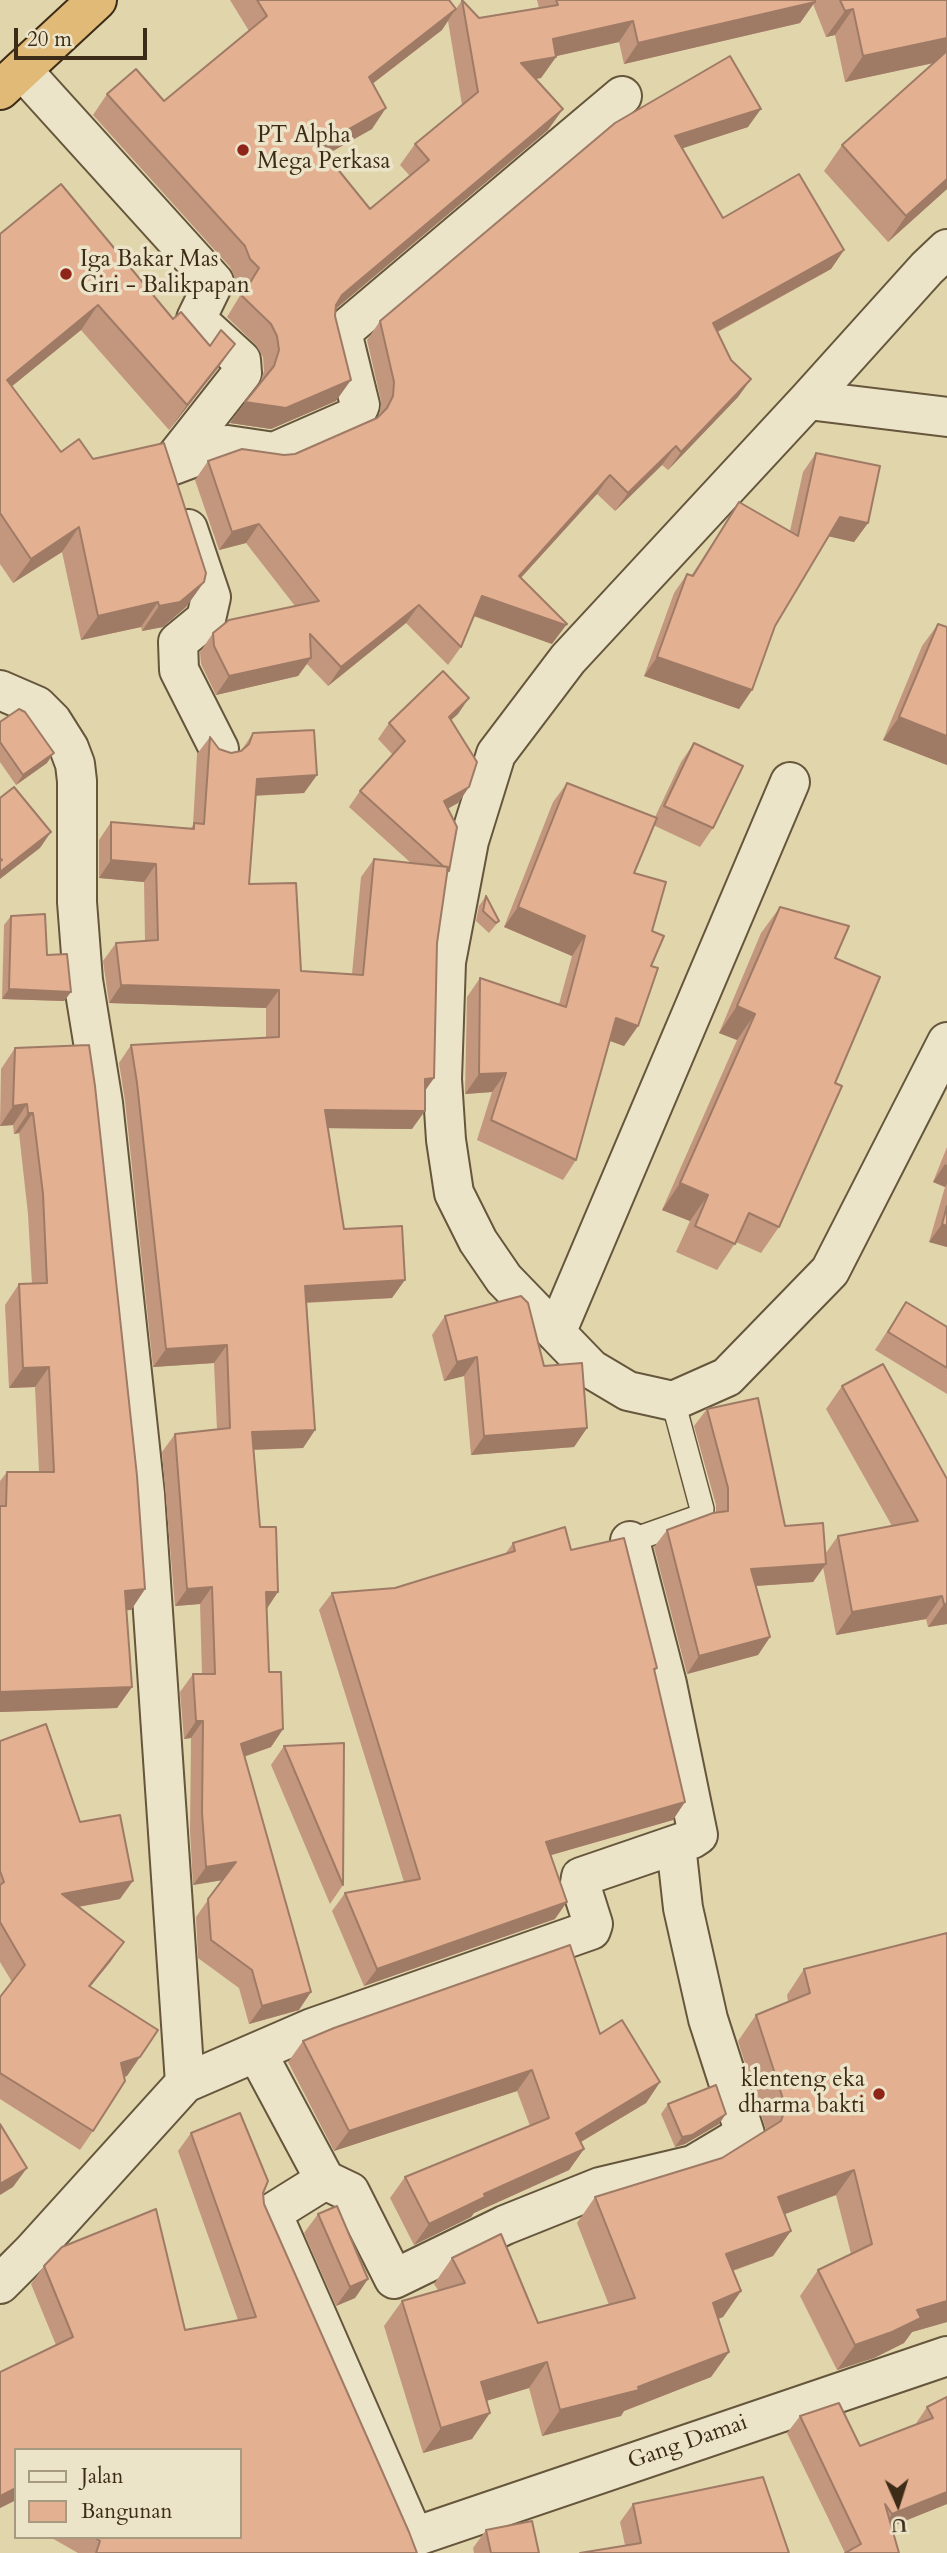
<!DOCTYPE html>
<style>
body{margin:0}
#map{position:relative;width:947px;height:2553px;overflow:hidden;background:#e1d5ac;font-family:Cardo,serif}
canvas{display:block}
.legend{position:absolute;left:14px;top:2448px;width:228px;height:91px;box-sizing:border-box;background:#ece4c9;border:2px solid #a69a81;margin:0;padding:9px 12px;list-style:none;font-size:21px;color:#3c2b16}
.legend li{display:flex;align-items:center;gap:14px;height:35px}
.legend b{width:35px;border:2px solid #a69a81}
.north{position:absolute;left:863px;top:2469px;width:70px;height:70px;-webkit-text-stroke:5px #ece4c9;paint-order:stroke;rotate:177deg;font-size:19px;font-weight:700;line-height:28px;text-align:center;color:#3c2b16}
.north::after{content:'';display:block;margin:auto;width:24px;height:32px;background:#3c2b16;clip-path:polygon(50% 0,100% 100%,50% 72%,0 100%)}
.scale{position:absolute;left:14px;top:28px;width:133px;height:32px;box-sizing:border-box;border:4px solid #3c2b16;border-top:0;padding-left:9px;font-size:21px;line-height:24px;white-space:nowrap;color:#3c2b16;-webkit-text-stroke:5px #ece4c9;paint-order:stroke}
</style>
<div id="map">
<canvas width="947" height="2553"></canvas>
<ul class="legend">
<li><b style="height:9px;background:#ece4c9"></b>Jalan</li>
<li><b style="height:19px;background:#e3b092"></b>Bangunan</li>
</ul>
<div class="north">U</div>
<div class="scale">20 m</div>
</div>
<script>
const g = document.querySelector('canvas').getContext('2d');
g.lineJoin = 'round';
const toPath = rows => new Path2D(rows.map(r => 'M' + r).join(''));
function stroke(path, color, width, dash) { g.strokeStyle = color; g.lineWidth = width; g.lineCap = dash ? 'butt' : 'round'; g.setLineDash(dash || []); g.stroke(path); }
function fillPath(path, color) { g.fillStyle = color; g.fill(path, 'evenodd'); }
function label(font, color, halo, rows, align = 'center') {
  g.font = font + ' Cardo,serif'; g.lineWidth = 7; g.setLineDash([]); g.textBaseline = 'middle'; g.strokeStyle = halo; g.fillStyle = color; for (const [text, x, y, turn = 0] of rows) {
    g.save(); g.translate(x, y); g.rotate((+turn || 0) * Math.PI / 180); g.textAlign = isNaN(turn) ? turn : align; if (halo) g.strokeText(text, 0, 0); g.fillText(text, 0, 0); g.restore();
  }
}
const lane = toPath([
 [630,1541,701,1516,702,1509,673,1401]
]);
const street = toPath([
 [22,70,214,282,196,319,241,360,242,373,168,467,227,445,274,452,354,417,360,405,342,332,622,96],
 [947,249,927,268,808,400,568,659,496,754,469,841,446,962,442,1079,446,1140,454,1193,478,1241,504,1279,591,1369,628,1391,673,1401,727,1377,830,1271,947,1042],
 [808,400,947,417],
 [188,529,211,597,206,619,178,642,179,670,219,749],
 [0,690,37,706,52,721,69,748,75,764,77,781,77,902,83,980,103,1103,145,1494,185,2083,32,2252,0,2284],
 [556,1333,790,782],
 [257,2053,325,2180,272,2213,414,2537,947,2356],
 [185,2083,312,2028,591,1930,593,1924,580,1883,581,1877,692,1839,698,1835,667,1684,630,1541],
 [325,2180,350,2192,394,2279,505,2225,600,2187,693,2165,745,2134,708,2019,683,1908,676,1845]
]);
const highway = toPath([
 [0,90,97,0]
]);
const wall = toPath([
 [230,0,449,0,442,30,372,84,372,129,326,155,370,209,410,176,400,165,415,144,462,105,448,21,462,0,479,18,539,8,537,0,947,0,947,189,888,242,824,171,842,145,934,63,845,82,835,35,826,37,813,4,800,23,624,64,619,42,556,56,556,57,541,78,536,79,548,130,336,309,336,401,271,429,230,423,260,383,264,371,263,357,256,345,227,317,244,289,236,280,230,267,93,115,107,94,164,101,249,31],
 [615,123,748,127,682,148,723,218,844,250,831,269,718,332,731,360,751,379,738,397,668,470,662,465,615,511,597,494,521,578,552,644,473,616,461,647,448,665,406,623,328,686,307,664,298,676,216,695,201,664,200,652,213,633,295,606,246,543,219,550,195,480,208,461,295,454,377,418,380,415,381,401,367,340,380,321],
 [0,234,173,319,210,346,221,330,235,344,218,368,169,430,81,330,12,386,61,452,93,459,204,582,186,607,163,627,142,631,141,627,81,640,62,552,13,583,0,564],
 [816,453,868,523,854,542,829,536,775,626,752,690,739,709,644,676,674,593,687,574,691,576,739,502,790,531,803,472],
 [938,624,947,627,947,765,883,740,922,646],
 [458,714,451,720,469,787,458,803,448,808,449,871,446,875,437,943,434,1078,425,1091,412,1129,328,1128,344,1229,392,1298,307,1303,315,1430,303,1448,253,1450,267,1609,269,1672,283,1729,271,1747,244,1757,299,2010,249,2024,239,1988,198,1958,196,1917,222,1880,193,1885,190,1831,191,1738,184,1739,180,1692,193,1674,202,1674,200,1604,175,1606,162,1452,175,1434,217,1430,214,1363,153,1367,125,1101,119,1063,131,1045,266,1038,266,1008,109,1003,103,961,116,943,145,941,144,882,99,878,99,840,111,822,191,828,193,825,197,754,210,737,219,749,231,753,241,751,253,733,317,775,304,793,255,796,249,884,301,971,352,974,361,877,374,859,411,863,349,807,360,791,393,755,378,739,389,723],
 [0,722,47,763,16,785,0,762],
 [694,743,713,828,700,847,653,825,634,873,652,931,651,966,638,1026,624,1046,610,1041,576,1160,563,1180,477,1140,492,1092,465,1094,467,997,480,978,559,1004,572,956,504,927,553,802,567,783,655,817,681,762],
 [486,896,499,921,489,933,476,921,479,906],
 [780,907,835,958,835,1083,779,1227,761,1253,736,1242,717,1270,676,1252,690,1221,662,1210,737,1040,719,1033,761,933],
 [11,916,47,955,71,992,64,1001,2,999,4,925],
 [89,1045,145,1589,131,1610,126,1610,132,1687,117,1708,0,1712,0,1481,7,1472,39,1472,35,1387,9,1388,5,1305,19,1284,32,1284,28,1214,19,1133,14,1134,13,1125,0,1126,1,1069,15,1048],
 [947,1147,947,1247,929,1242,945,1187,933,1182],
 [906,1302,947,1327,947,1394,875,1350],
 [445,1316,544,1366,587,1428,574,1447,471,1455,464,1376,444,1381,432,1335],
 [842,1386,947,1479,947,1624,928,1627,926,1619,836,1635,823,1567,813,1582,756,1586,770,1637,758,1655,687,1674,654,1547,667,1530,716,1513,716,1505,694,1426,707,1409,785,1526,825,1554,838,1536,892,1526,826,1409],
 [513,1543,571,1550,657,1668,655,1671,673,1820,551,1855,555,1919,364,1986,332,1911,345,1893,404,1882,319,1610,332,1593,395,1588,505,1554],
 [0,1741,80,1822,120,1899,79,1907,111,1961,90,1987,127,2076,124,2077,93,2131,80,2150,0,2099,0,1997,12,1982,0,1962],
 [284,1746,343,1885,330,1904,271,1765],
 [947,1933,947,2322,912,2332,904,2343,874,2358,837,2370,800,2296,818,2270,851,2254,836,2195,785,2214,773,2256,733,2271,741,2291,723,2317,718,2319,729,2352,711,2377,624,2411,621,2416,542,2436,529,2388,486,2401,472,2439,423,2453,384,2326,402,2301,438,2290,434,2284,452,2258,538,2323,609,2305,577,2223,595,2197,722,2158,766,2130,738,2041,756,2015,788,2002,787,1995,804,1969],
 [600,2034,660,2082,646,2103,581,2142,584,2149,569,2170,474,2213,471,2217,414,2245,390,2198,405,2177,530,2126,517,2091,334,2151,288,2062,303,2041],
 [668,2104,719,2124,685,2144,675,2147,661,2114],
 [191,2133,263,2193,264,2204,417,2553,78,2553,50,2537,240,2537,240,2450,16,2450,16,2500,0,2508,0,2372,56,2345,31,2284,44,2266,185,2330,238,2320,178,2151],
 [318,2214,368,2279,355,2298,336,2306,304,2233],
 [947,2397,947,2504,891,2526,899,2553,845,2553,787,2433,800,2416,860,2446,915,2425,927,2407],
 [633,2504,789,2553,625,2545,620,2522],
 [486,2530,539,2553,474,2553,473,2548]
]);
const shadedWall = toPath([
 [815,2,800,23,624,64,638,43],
 [456,9,442,30,354,98,369,77],
 [853,9,835,35,826,37,845,11],
 [633,21,619,42,539,60,553,39],
 [947,38,947,60,845,82,863,56],
 [556,57,541,78,506,84,521,63],
 [386,108,372,129,304,167,319,146],
 [563,109,548,130,327,316,342,295],
 [761,109,748,127,662,155,675,136],
 [947,179,947,189,888,242,906,216],
 [844,250,831,269,700,341,713,323],
 [98,305,81,330,0,396,7,380],
 [235,344,218,368,169,430,187,405],
 [751,379,738,397,668,470,681,452],
 [351,380,336,401,271,429,230,423,245,402],
 [676,446,662,465,615,511,628,493],
 [610,475,597,494,506,594,519,576],
 [840,517,868,523,854,542,827,536],
 [259,524,246,543,219,550,232,532],
 [79,527,62,552,13,583,31,559],
 [204,582,186,607,163,627,142,631,159,606],
 [482,596,567,624,552,644,469,614],
 [158,602,141,627,81,640,98,616],
 [419,605,406,623,328,686,341,667],
 [657,657,752,690,739,709,644,676],
 [311,658,298,676,216,695,229,676],
 [469,698,458,714,438,732,449,717],
 [899,717,947,736,947,765,883,740],
 [54,753,47,763,16,785,23,775],
 [317,775,304,793,244,796,257,779],
 [469,787,458,803,433,817,444,801],
 [51,832,40,848,0,879,0,872],
 [111,860,156,864,144,882,99,878],
 [518,907,585,936,572,956,504,927],
 [121,985,279,990,266,1008,109,1003],
 [9,989,71,992,64,1001,2,999],
 [737,1006,755,1014,737,1040,719,1033],
 [616,1018,638,1026,624,1046,602,1038],
 [506,1073,492,1092,465,1094,479,1074],
 [434,1078,421,1096,425,1079],
 [27,1104,13,1125,0,1126,13,1106],
 [325,1110,425,1111,412,1129,313,1128],
 [28,1113,33,1113,19,1133,14,1134],
 [945,1164,947,1165,947,1184,945,1187,933,1182],
 [680,1183,708,1195,690,1221,662,1210],
 [942,1224,947,1226,947,1247,929,1242],
 [405,1280,392,1298,293,1303,305,1286],
 [227,1345,214,1363,153,1367,166,1349],
 [477,1357,464,1376,444,1381,457,1362],
 [49,1367,35,1387,9,1388,23,1368],
 [587,1428,574,1447,471,1455,484,1436],
 [315,1430,303,1448,239,1450,252,1432],
 [826,1564,813,1582,739,1587,751,1569],
 [212,1587,200,1604,175,1606,187,1589],
 [145,1589,131,1610,110,1611,125,1591],
 [266,1592,278,1592,266,1610],
 [942,1596,926,1619,836,1635,852,1612],
 [944,1604,947,1604,947,1624,928,1627],
 [770,1637,758,1655,687,1674,699,1656],
 [132,1687,117,1708,0,1712,0,1692],
 [196,1721,203,1721,191,1738,184,1739],
 [283,1729,271,1747,228,1762,241,1744],
 [685,1802,673,1820,534,1860,546,1842],
 [236,1862,223,1880,193,1885,206,1867],
 [133,1881,120,1899,49,1912,62,1894],
 [567,1902,555,1919,364,1986,377,1969],
 [124,1942,111,1961,76,2004,89,1986],
 [311,1992,299,2010,249,2024,262,2006],
 [140,2057,127,2076,108,2081,121,2063],
 [532,2070,517,2091,334,2151,349,2131],
 [660,2082,646,2103,562,2153,576,2133],
 [726,2114,719,2124,685,2144,675,2147,682,2137],
 [584,2149,569,2170,474,2213,471,2217,414,2245,429,2224,484,2194],
 [27,2168,13,2187,0,2195,0,2184],
 [854,2170,836,2195,761,2223,778,2197],
 [791,2231,773,2256,708,2279,726,2254],
 [368,2279,355,2298,336,2306,350,2287],
 [741,2291,723,2317,695,2328,713,2303],
 [947,2301,947,2322,912,2332,904,2343,874,2358,837,2370,855,2345,917,2310],
 [729,2352,711,2377,624,2411,621,2416,542,2436,560,2410,638,2387],
 [547,2362,529,2388,463,2408,481,2382],
 [490,2413,472,2439,423,2453,441,2428],
 [16,2488,16,2500,0,2508,0,2496],
 [947,2492,947,2504,880,2531,892,2514]
]);
const building = toPath([
 [257,0,449,0,456,9,369,77,386,108,319,146,370,209,429,160,415,144,478,92,462,0,479,18,558,5,556,0,815,0,815,2,638,43,633,21,553,39,556,57,521,63,563,109,342,295,336,305,335,316,351,380,286,408,245,402,274,366,279,350,277,336,271,324,242,296,259,268,250,259,245,246,107,94,136,69,164,101,267,16,257,0],
 [840,0,947,0,947,38,863,56,853,9,845,11,840,0],
 [947,51,947,179,906,216,842,145,947,51],
 [730,56,761,109,675,136,723,218,799,174,844,250,713,323,731,360,751,379,681,452,676,446,628,493,610,475,519,576,567,624,565,625,482,596,461,647,419,605,341,667,310,634,311,658,229,676,214,646,213,633,229,620,319,601,259,524,232,532,208,461,242,449,284,455,295,454,377,418,387,408,393,396,394,382,380,321,615,123,730,56],
 [61,184,173,319,181,312,210,346,221,330,235,344,187,405,98,305,7,380,61,452,79,439,93,459,164,443,206,573,204,582,180,602,159,606,158,602,98,616,79,527,31,559,0,513,0,234,61,184],
 [816,453,880,466,868,523,840,517,775,626,752,690,657,657,687,574,693,576,739,502,798,536,816,453],
 [938,624,947,627,947,736,899,717,938,624],
 [443,671,469,698,449,717,477,762,469,787,444,801,457,827,449,871,447,870,448,867,443,866,360,791,405,741,389,723,443,671],
 [19,709,25,712,54,753,23,775,0,742,0,722,19,709],
 [314,730,317,775,257,779,249,884,296,883,301,971,363,975,374,859,448,867,437,943,434,1078,425,1079,425,1111,325,1110,344,1229,402,1226,405,1280,305,1286,315,1430,252,1432,260,1527,276,1527,278,1592,266,1592,269,1672,281,1672,283,1729,241,1744,311,1992,262,2006,252,1970,211,1940,208,1899,236,1862,206,1867,202,1813,203,1721,196,1721,193,1674,215,1674,212,1587,187,1589,175,1434,230,1428,227,1345,166,1349,137,1083,131,1045,279,1037,279,990,121,985,116,943,158,940,156,864,111,860,111,822,194,829,194,823,204,824,210,737,219,749,231,753,241,751,249,744,253,733,314,730],
 [694,743,743,766,713,828,664,806,694,743],
 [567,783,657,818,634,873,666,882,652,931,664,936,651,966,658,968,638,1026,616,1018,576,1160,491,1120,506,1073,479,1074,480,978,566,1007,585,936,518,907,567,783],
 [14,787,51,832,0,872,0,861,2,860,0,858,0,798,14,787],
 [486,896,499,921,496,923,483,911,486,896],
 [780,907,849,926,835,958,880,977,835,1083,842,1086,779,1227,749,1213,735,1244,695,1226,708,1195,680,1183,755,1014,737,1006,780,907],
 [45,914,47,955,67,954,71,992,9,989,11,916,45,914],
 [89,1045,95,1086,137,1476,145,1589,125,1591,132,1687,0,1692,0,1506,6,1506,7,1472,54,1472,49,1367,23,1368,19,1284,47,1283,43,1194,33,1113,28,1113,27,1104,13,1106,15,1048,89,1045],
 [947,1206,947,1226,942,1224,947,1206],
 [521,1296,528,1303,544,1366,582,1363,587,1428,484,1436,477,1357,457,1362,445,1316,521,1296],
 [906,1302,947,1327,947,1368,888,1332,906,1302],
 [883,1364,947,1479,947,1604,944,1604,942,1596,852,1612,838,1536,918,1521,842,1386,883,1364],
 [758,1398,785,1526,823,1523,826,1564,751,1569,770,1637,699,1656,667,1530,713,1513,728,1511,728,1488,707,1409,758,1398],
 [565,1527,571,1550,624,1538,657,1668,654,1669,685,1802,546,1842,567,1902,377,1969,345,1893,420,1879,332,1593,395,1588,515,1551,513,1543,565,1527],
 [46,1724,80,1822,120,1815,133,1881,62,1894,124,1942,89,1986,158,2030,140,2057,121,2063,125,2081,93,2131,0,2073,0,1997,25,1965,0,1922,0,1885,4,1882,0,1871,0,1741,46,1724],
 [344,1743,343,1885,284,1746,344,1743],
 [947,1933,947,2301,917,2310,921,2318,892,2332,855,2345,818,2270,872,2244,854,2170,778,2197,791,2231,726,2254,741,2291,713,2303,729,2352,638,2387,639,2390,560,2410,547,2362,481,2382,490,2413,441,2428,402,2301,465,2283,452,2258,501,2234,538,2323,635,2298,595,2197,722,2158,781,2121,784,2112,784,2102,756,2015,810,1993,804,1969,947,1933],
 [570,1945,600,2034,622,2020,660,2082,576,2133,584,2149,484,2194,485,2197,429,2224,405,2177,549,2118,532,2070,349,2131,303,2041,334,2028,570,1945],
 [716,2085,726,2114,692,2135,682,2137,668,2104,716,2085],
 [240,2113,268,2181,263,2193,264,2204,409,2532,417,2553,96,2553,100,2541,94,2537,240,2537,240,2450,16,2450,16,2488,0,2496,0,2372,73,2337,44,2266,62,2247,156,2209,185,2330,256,2317,191,2133,240,2113],
 [0,2124,27,2168,0,2184,0,2124],
 [337,2206,368,2279,350,2287,318,2214,337,2206],
 [947,2397,947,2492,892,2514,885,2504,899,2553,845,2553,861,2544,800,2416,839,2403,860,2446,933,2418,927,2407,947,2397],
 [763,2477,789,2553,580,2553,641,2543,633,2504,763,2477],
 [532,2521,539,2553,491,2553,486,2530,532,2521]
]);
const markers = [
 [243,150,7,"#8f2418"],
 [66,274,7,"#8f2418"],
 [879,2094,7,"#8f2418"]
];
const poiNames = [
 ["PT Alpha",257,137],
 ["Mega Perkasa",257,163],
 ["Iga Bakar Mas",80,261],
 ["Giri - Balikpapan",80,287],
 ["klenteng eka",865,2081,"right"],
 ["dharma bakti",865,2107,"right"]
];
const streetNames = [
 ["Gang Damai",688,2443,-19]
];
stroke(lane, '#65563c', 26);
stroke(street, '#65563c', 42);
stroke(highway, '#3c2b16', 42);
stroke(lane, '#ece4c9', 23);
stroke(street, '#ece4c9', 38);
stroke(highway, '#e0ba76', 38);
fillPath(wall, '#c3977e');
fillPath(shadedWall, '#9f7b66');
fillPath(building, '#e3b092');
stroke(building, '#9f7b66', 2);
for (const [x, y, r, color] of markers) { const dot = new Path2D(); dot.arc(x, y, r, 0, 2 * Math.PI); g.fillStyle = color; g.fill(dot); stroke(dot, '#ece4c9', 2.5); }
label('23px', '#3c2b16', '#ece4c9', poiNames, 'left');
label('23px', '#3c2b16', '#ece4c9', streetNames);
</script>
